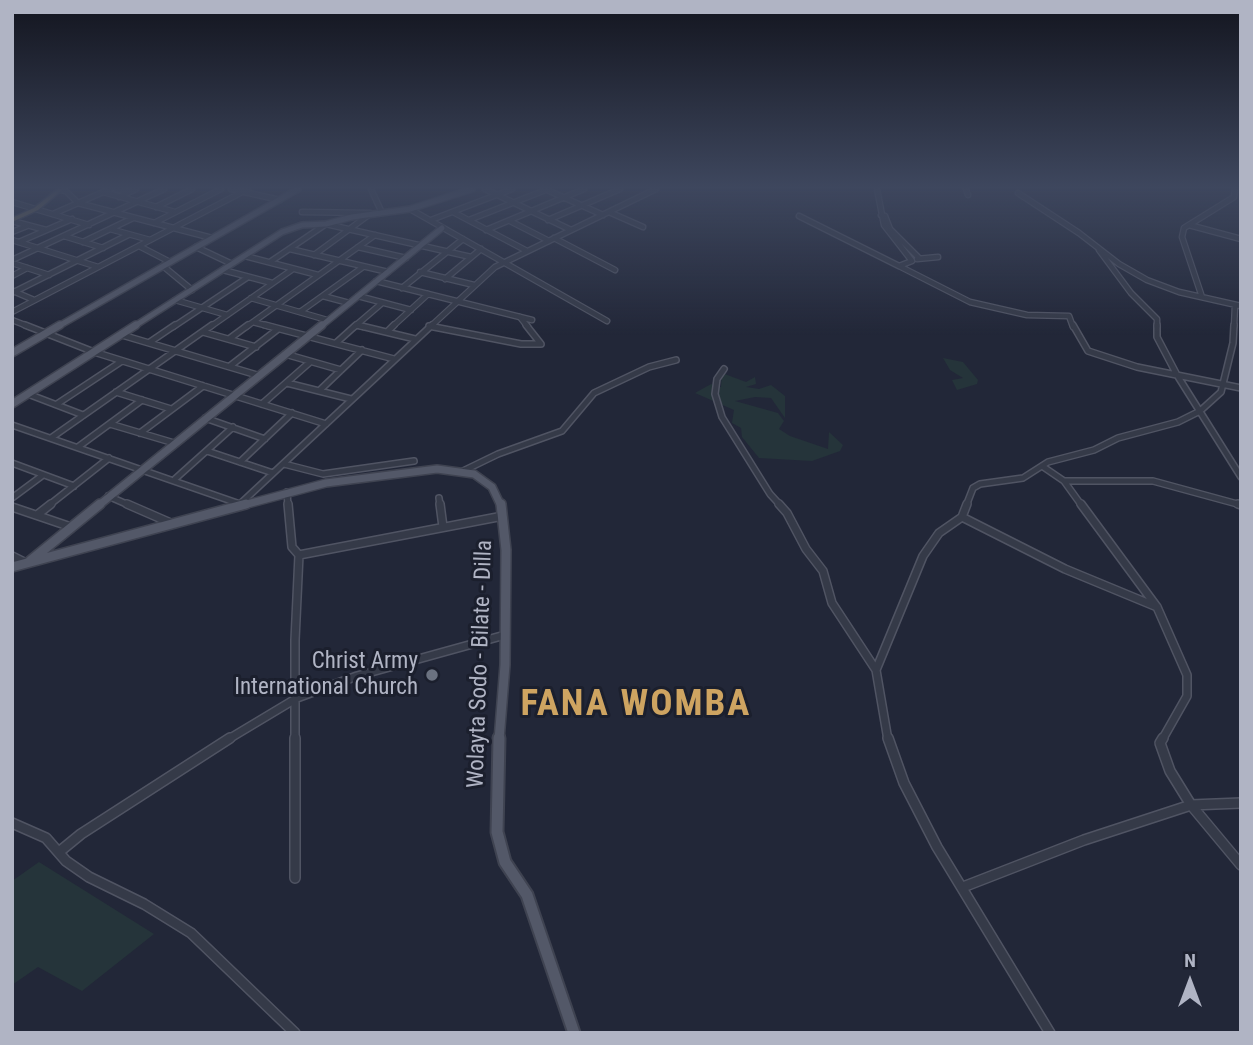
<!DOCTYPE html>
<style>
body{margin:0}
#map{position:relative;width:1253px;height:1045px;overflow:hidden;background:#222738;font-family:"Roboto Condensed",sans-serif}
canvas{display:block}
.frame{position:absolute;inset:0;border:14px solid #b0b4c4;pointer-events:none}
.north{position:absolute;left:1155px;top:947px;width:70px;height:70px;-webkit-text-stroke:5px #1b1f2d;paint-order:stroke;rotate:0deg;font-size:19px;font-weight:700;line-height:28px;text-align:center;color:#b0b4c4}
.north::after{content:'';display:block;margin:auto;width:24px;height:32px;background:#b0b4c4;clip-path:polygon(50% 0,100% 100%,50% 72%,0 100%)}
</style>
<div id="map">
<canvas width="1253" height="1045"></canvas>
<div class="frame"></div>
<div class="north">N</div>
</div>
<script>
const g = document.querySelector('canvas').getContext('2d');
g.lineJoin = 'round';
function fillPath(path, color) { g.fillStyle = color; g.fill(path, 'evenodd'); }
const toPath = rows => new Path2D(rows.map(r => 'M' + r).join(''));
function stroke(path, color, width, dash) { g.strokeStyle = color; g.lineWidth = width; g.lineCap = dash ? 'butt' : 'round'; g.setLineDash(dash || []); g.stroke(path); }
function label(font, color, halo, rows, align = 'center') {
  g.font = font + ' "Roboto Condensed",sans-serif'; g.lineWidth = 6; g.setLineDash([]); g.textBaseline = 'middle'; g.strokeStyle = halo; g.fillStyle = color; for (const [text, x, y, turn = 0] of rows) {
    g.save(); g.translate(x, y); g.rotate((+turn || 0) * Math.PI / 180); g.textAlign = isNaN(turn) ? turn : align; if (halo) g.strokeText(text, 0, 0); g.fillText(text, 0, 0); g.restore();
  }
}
const green = toPath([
 [943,358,963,362,978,380,977,384,957,390,952,380,963,378,950,370],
 [722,373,746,382,755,377,756,384,746,387,759,389,771,385,785,396,785,418,771,398,755,397,735,401,778,413,784,421,779,429,790,436,828,449,829,432,843,445,840,451,812,461,759,458,742,437,741,428,732,423,734,410,695,393,711,384,721,387],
 [39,862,154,934,82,991,38,967,12,985,12,881]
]);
const minorFar3 = toPath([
 [116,189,129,192],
 [231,189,280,200],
 [371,189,382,213],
 [485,189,571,230],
 [545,189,603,215],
 [877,189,884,225,912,261,899,266,970,302,1027,315,1069,316,1073,327],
 [966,189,968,195],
 [60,190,66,191,78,203,110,189],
 [103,192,175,212],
 [1018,193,1079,233,1119,264,1147,280,1179,292,1241,306],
 [119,197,136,189],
 [12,202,89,225],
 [156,207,192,189],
 [410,209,607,321],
 [302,212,370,213],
 [453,212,527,251],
 [609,212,643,227],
 [53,214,78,203,212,238],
 [881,215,885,216,890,229,919,258],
 [799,216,899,266],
 [431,220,512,189],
 [469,220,548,189],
 [548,220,620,189],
 [12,221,46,230],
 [510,221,549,241],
 [154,223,221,189],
 [1189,225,1241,239],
 [110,229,150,240],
 [486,230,584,189],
 [12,232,27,226],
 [64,236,103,248],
 [554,238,615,270],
 [12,240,98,267],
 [19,242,72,219],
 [83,242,133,218],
 [139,246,170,262],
 [196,247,232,264],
 [358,247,406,258],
 [290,249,388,272],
 [1099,250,1131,293,1157,319,1157,327],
 [314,255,370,214],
 [245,256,318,275],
 [917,259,938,257],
 [12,260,164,189],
 [270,262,326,224,471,257],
 [12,263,49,275],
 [163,266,192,290],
 [223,270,272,283],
 [420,272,474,285],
 [12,276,27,268],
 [445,279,481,249],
 [376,281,532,320],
 [402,288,463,239],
 [13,291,34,300],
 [14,292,128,235],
 [323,296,349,303],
 [358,296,411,310],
 [1202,297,1182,237,1184,228,1234,197,1235,189],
 [251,298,327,320],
 [175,300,227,315],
 [12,312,248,189],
 [300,312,363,267],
 [520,317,528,327],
 [12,320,30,327],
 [253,322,272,327],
 [356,325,364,327],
 [429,326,434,327],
 [173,327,248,277],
 [210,327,293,269],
 [246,327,375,235],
 [354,327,382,303],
 [392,327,428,294],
 [430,327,495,267,656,189],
 [1234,327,1235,305]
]);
const minorFar2 = toPath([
 [25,325,94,352,326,424],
 [265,325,394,359],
 [357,325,415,339],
 [1073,325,1088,351,1137,367,1241,388],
 [1157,325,1157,337,1177,375,1241,477],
 [429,326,521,344,541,344,526,325],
 [203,332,256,347],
 [387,332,394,325],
 [122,335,257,375],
 [229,339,248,325],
 [150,342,175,325],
 [336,343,356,325],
 [285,354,341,370],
 [230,366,278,329],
 [724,369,717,379,715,394,722,417,770,494,781,506],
 [287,383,351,399],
 [319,391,362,350],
 [116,392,171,409],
 [28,394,83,415],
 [57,404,122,361],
 [262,404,310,362],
 [205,418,265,439],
 [110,424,174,443],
 [12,425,240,504,432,325],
 [140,433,203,386],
 [51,438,212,325],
 [78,447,142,400],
 [207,451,273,473],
 [240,462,292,413],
 [12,463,74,486],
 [284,464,323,474,414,461],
 [1042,466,1064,481,1082,506],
 [463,471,498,454,562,431,594,393,649,367,676,360],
 [175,479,233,427],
 [1064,481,1153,481,1241,505],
 [287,492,288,506],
 [108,496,131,506],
 [12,498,43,475],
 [439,498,440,506],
 [48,506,109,458],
 [966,506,973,488,980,484,1023,478,1048,462,1094,450,1118,438,1178,422,1200,411,1221,392,1233,343,1234,325]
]);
const minorFar1 = toPath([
 [127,504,173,524],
 [288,504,292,547,299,555,503,516],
 [440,504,443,527],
 [779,504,787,513,806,549,823,571,832,603,876,670],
 [1081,504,1157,607,1187,675,1187,696,1162,740],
 [1238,504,1241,505],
 [12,507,71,527],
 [37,515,51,504],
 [962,517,1065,569,1157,607],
 [12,556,26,563],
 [227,740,297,698,357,676,505,635],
 [295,740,295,640,299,555],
 [888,740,876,670,923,556,939,533,962,517,967,504]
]);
const minor = toPath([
 [295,738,295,878],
 [888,738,904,783,937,847,1050,1033],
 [1163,738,1160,743,1170,771,1191,805,1241,865],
 [12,823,46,838,66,861,89,877,144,904,191,933,295,1033],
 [59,852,81,834,230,738],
 [963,887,1084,840,1191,805,1241,803]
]);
const majorFar3 = toPath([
 [57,327,298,189],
 [133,327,282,232,302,225,326,224,352,217,410,209,472,189],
 [320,327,442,228]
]);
const majorFar2 = toPath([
 [12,353,60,325],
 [12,404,136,325],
 [98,506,322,325],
 [240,506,326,483,437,469,474,474,492,487,501,506]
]);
const majorFar1 = toPath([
 [30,561,100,504],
 [12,567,246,504],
 [499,740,505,665,506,550,501,504]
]);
const major = toPath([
 [499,738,497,832,505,862,527,895,574,1033]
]);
const highway = toPath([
 [58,189,63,189,38,210,12,222,12,218,34,208,58,189]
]);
const markers = [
 [432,675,7,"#6b7280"]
];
const poiNames = [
 ["Christ Army",418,662],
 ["International Church",418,688]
];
const streetNames = [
 ["Wolayta Sodo - Bilate - Dilla",481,664,-88]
];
const nearDistrictnames = [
 ["FANA WOMBA",636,706]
];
fillPath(green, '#25343a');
stroke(minorFar3, '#505463', 7);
stroke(minorFar2, '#505463', 8);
stroke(minorFar1, '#505463', 10);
stroke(minor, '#505463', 12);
stroke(majorFar3, '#3f4351', 8);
stroke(majorFar2, '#3f4351', 10);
stroke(majorFar1, '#3f4351', 12);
stroke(major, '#3f4351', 15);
stroke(highway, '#3d4150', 3);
stroke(minorFar3, '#353a48', 4.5);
stroke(minorFar2, '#353a48', 5);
stroke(minorFar1, '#353a48', 7);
stroke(minor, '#353a48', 9);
stroke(majorFar3, '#535868', 5);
stroke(majorFar2, '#535868', 7);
stroke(majorFar1, '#535868', 9);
stroke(major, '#535868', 11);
fillPath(highway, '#6e6853');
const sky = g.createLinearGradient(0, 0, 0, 335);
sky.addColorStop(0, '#13151f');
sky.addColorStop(0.56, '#3e475e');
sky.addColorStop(1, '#3e475e00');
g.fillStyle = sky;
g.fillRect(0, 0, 1253, 335);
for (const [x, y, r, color] of markers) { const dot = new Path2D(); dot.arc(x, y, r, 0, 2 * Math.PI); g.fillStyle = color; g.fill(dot); stroke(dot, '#1b1f2d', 2.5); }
label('23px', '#b0b4c4', '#1b1f2d', poiNames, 'right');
label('23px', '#b0b4c4', '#1b1f2d', streetNames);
g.letterSpacing = '2px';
label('bold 37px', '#cea461', '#1b1f2d', nearDistrictnames);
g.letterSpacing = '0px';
</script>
